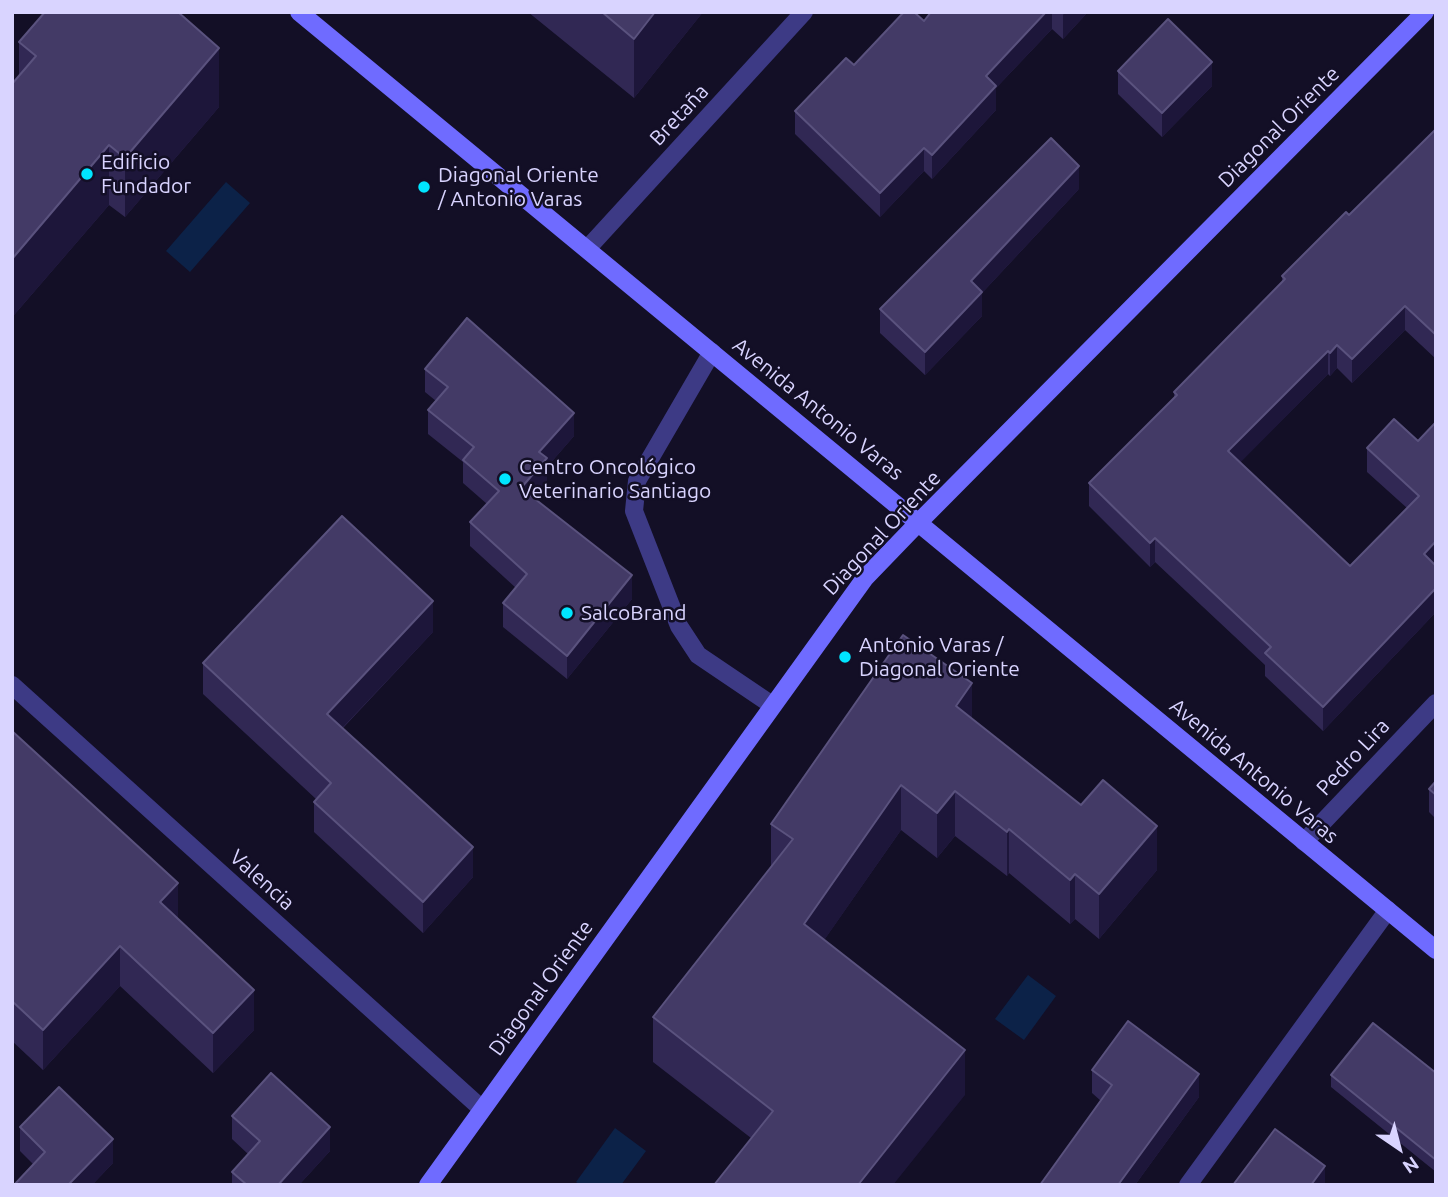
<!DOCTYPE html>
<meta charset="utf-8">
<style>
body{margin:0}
#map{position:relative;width:1448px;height:1197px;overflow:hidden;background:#130f26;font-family:Ubuntu,sans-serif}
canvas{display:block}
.frame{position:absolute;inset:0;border:14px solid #d9d4ff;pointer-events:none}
.north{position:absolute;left:1364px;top:1113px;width:70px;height:70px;-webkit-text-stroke:5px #130f26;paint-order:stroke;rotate:145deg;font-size:19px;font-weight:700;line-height:28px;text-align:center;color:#d9d4ff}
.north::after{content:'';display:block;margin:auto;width:24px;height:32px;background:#d9d4ff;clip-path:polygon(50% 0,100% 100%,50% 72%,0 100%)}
</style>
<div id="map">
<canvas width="1448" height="1197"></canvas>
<div class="frame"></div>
<div class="north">N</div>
</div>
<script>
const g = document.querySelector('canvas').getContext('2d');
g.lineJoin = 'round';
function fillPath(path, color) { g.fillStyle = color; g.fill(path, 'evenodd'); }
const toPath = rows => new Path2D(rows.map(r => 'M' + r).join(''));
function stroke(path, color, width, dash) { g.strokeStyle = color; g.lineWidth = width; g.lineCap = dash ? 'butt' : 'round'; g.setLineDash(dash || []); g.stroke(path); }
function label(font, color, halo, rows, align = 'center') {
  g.font = font + ' Ubuntu,sans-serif'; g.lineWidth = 5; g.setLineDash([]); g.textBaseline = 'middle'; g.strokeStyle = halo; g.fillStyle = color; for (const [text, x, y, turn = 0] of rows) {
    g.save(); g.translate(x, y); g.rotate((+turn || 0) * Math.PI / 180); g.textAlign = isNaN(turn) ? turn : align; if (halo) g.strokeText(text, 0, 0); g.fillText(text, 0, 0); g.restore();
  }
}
const water = toPath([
 [226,182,250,203,190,272,166,251],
 [1028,975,1056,996,1024,1040,995,1019],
 [615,1128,646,1151,621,1185,580,1185,576,1182]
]);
const service = toPath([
 [712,352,637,481,634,511,679,626,698,655,772,705],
 [1188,1185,1388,910]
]);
const minor = toPath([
 [587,249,804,12],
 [12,685,482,1109],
 [1304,842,1436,703]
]);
const secondary = toPath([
 [299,12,1436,950],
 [428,1185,865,578,919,522,1425,12]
]);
const wall = toPath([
 [528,12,703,12,634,98],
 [931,12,1088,12,1063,39,1052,29,996,88,996,110,932,179,924,171,880,217,795,134,795,111,854,65,924,21],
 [19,42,219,107,125,217,109,205,14,315,14,365,12,368,12,84,19,75],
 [1118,71,1212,86,1162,137,1118,94],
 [1436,129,1436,359,1405,330,1352,383,1337,368,1330,376,1328,374,1240,462,1350,566,1407,508,1367,472,1367,448,1418,441,1436,422,1436,612,1323,731,1265,676,1265,665,1155,562,1150,567,1089,506,1089,483,1174,398,1174,392,1282,282,1282,276,1349,215],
 [1079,189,982,293,982,316,925,375,880,333,880,309],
 [425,369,574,436,547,467,547,482,534,497,632,599,567,679,503,627,503,603,516,588,470,546,470,522,487,504,463,483,463,462,428,434,428,410,436,401,425,392],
 [433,632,343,728,473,877,423,933,314,832,314,802,316,799,203,694,203,663],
 [972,719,1157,870,1099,939,1075,919,1070,924,1009,873,1007,876,955,836,937,858,901,830,824,940,965,1095,751,1138,653,1062,653,1017,771,868,771,824],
 [12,731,178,919,254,1030,213,1073,120,986,43,1070,12,1041],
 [1436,781,1436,819,1429,812,1429,789],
 [1092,1070,1199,1097,1135,1185,1040,1185,1101,1101,1092,1093],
 [1436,1073,1436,1172,1331,1087,1331,1075],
 [232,1116,330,1151,299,1185,232,1185,232,1172,248,1154,232,1139],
 [20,1127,113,1163,92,1185,14,1185,33,1164,20,1151]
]);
const shadedWall = toPath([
 [655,12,703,12,634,98,634,39],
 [1046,12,1052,12,1052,29,996,88,996,110,932,179,932,155,986,76],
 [1065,12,1088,12,1063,39,1063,15],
 [219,48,219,107,125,217,125,158],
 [1212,62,1212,86,1162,137,1162,113],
 [109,145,109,205,14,315,14,365,12,368,12,259],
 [924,148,924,171,880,217,880,193],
 [1079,166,1079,189,982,293,982,316,925,375,925,352,971,281],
 [1405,306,1405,330,1352,383,1352,359],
 [1337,345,1337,368,1330,376,1330,353],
 [1328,351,1328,374,1228,475,1228,451],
 [574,413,574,436,547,467,547,482,521,511,521,488,539,452],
 [1155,538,1155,562,1150,567,1150,543],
 [1436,541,1436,565,1424,578,1424,554],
 [632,575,632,599,567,679,567,656],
 [1436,588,1436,612,1323,731,1323,707],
 [433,601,433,632,327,744,327,714],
 [972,683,972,728,956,706],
 [901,785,901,830,804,969,804,924],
 [955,791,955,836,937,858,937,813],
 [1157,826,1157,870,1099,939,1099,894],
 [1009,829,1009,873,1007,876,1007,832],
 [473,847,473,877,423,933,423,902],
 [1075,874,1075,919,1070,924,1070,880],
 [178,883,178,923,160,902],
 [120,946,120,986,43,1070,43,1030],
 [254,990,254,1030,213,1073,213,1033],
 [965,1050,965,1095,893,1185,858,1185],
 [1199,1074,1199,1097,1135,1185,1118,1185],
 [330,1127,330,1151,299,1185,278,1185],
 [113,1139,113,1163,92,1185,68,1185],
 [1325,1166,1325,1185,1311,1185]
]);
const building = toPath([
 [45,12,178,12,219,48,125,158,109,145,12,259,12,84,36,56,19,42,45,12],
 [602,12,655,12,634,39,602,12],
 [904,12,914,12,924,21,931,12,1046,12,986,76,996,86,932,155,924,148,880,193,795,111,846,58,854,65,904,12],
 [1168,19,1212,62,1162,113,1118,71,1168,19],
 [1436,129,1436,335,1405,306,1352,359,1337,345,1330,353,1328,351,1228,451,1350,566,1419,496,1367,448,1394,419,1418,441,1436,422,1436,541,1424,554,1436,566,1436,588,1323,707,1265,653,1271,647,1155,538,1150,543,1089,483,1177,395,1174,392,1285,279,1282,276,1346,212,1349,215,1436,129],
 [1051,138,1079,166,971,281,982,292,925,352,880,309,1051,138],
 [467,318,574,413,539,452,547,458,521,488,632,575,567,656,503,603,527,574,470,522,499,491,463,460,474,447,428,410,448,387,425,369,467,318],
 [342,516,433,601,327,714,473,847,423,902,314,802,331,783,203,663,342,516],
 [903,635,972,683,956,706,1081,805,1103,780,1157,826,1099,894,1075,874,1070,880,1009,829,1007,832,955,791,937,813,901,785,804,924,965,1050,858,1185,714,1185,773,1111,653,1017,793,839,771,824,903,635],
 [12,731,178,883,160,902,254,990,213,1033,120,946,43,1030,12,1001,12,731],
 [1436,781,1436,795,1429,789,1436,781],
 [1128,1021,1199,1074,1118,1185,1040,1185,1112,1085,1092,1070,1128,1021],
 [1373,1023,1436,1073,1436,1160,1331,1075,1373,1023],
 [271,1073,330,1127,278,1185,247,1185,232,1172,260,1141,232,1116,271,1073],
 [59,1087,113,1139,68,1185,14,1185,45,1152,20,1127,59,1087],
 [1275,1129,1325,1166,1311,1185,1233,1185,1275,1129]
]);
const markers = [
 [87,174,7,"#00e5ff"],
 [424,187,7,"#00e5ff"],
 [505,479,7,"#00e5ff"],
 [567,613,7,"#00e5ff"],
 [845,657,7,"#00e5ff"]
];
const streetNames = [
 ["Bretaña",679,115,-47],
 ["Diagonal Oriente",1279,127,-45],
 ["Avenida Antonio Varas",818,409,39],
 ["Diagonal Oriente",882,533,-47],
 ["Pedro Lira",1353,757,-47],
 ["Avenida Antonio Varas",1254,771,40],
 ["Valencia",262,880,42],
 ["Diagonal Oriente",541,988,-54]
];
const poiNames = [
 ["Edificio",101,162],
 ["Fundador",101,186],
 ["Diagonal Oriente",438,175],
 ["/ Antonio Varas",438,199],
 ["Centro Oncológico",519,467],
 ["Veterinario Santiago",519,491],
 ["SalcoBrand",581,613],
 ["Antonio Varas /",859,645],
 ["Diagonal Oriente",859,669]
];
fillPath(water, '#0c2248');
stroke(service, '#3d3a85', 18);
stroke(minor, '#3d3a85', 18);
stroke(secondary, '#6f6bff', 18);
fillPath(wall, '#312854');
fillPath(shadedWall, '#1d163a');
fillPath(building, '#433a66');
stroke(building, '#5a527e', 2);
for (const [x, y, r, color] of markers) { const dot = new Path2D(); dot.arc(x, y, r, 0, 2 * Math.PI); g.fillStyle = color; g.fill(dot); stroke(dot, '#130f26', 2.5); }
label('21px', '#d9d4ff', '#130f26', streetNames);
label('21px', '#d9d4ff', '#130f26', poiNames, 'left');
</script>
